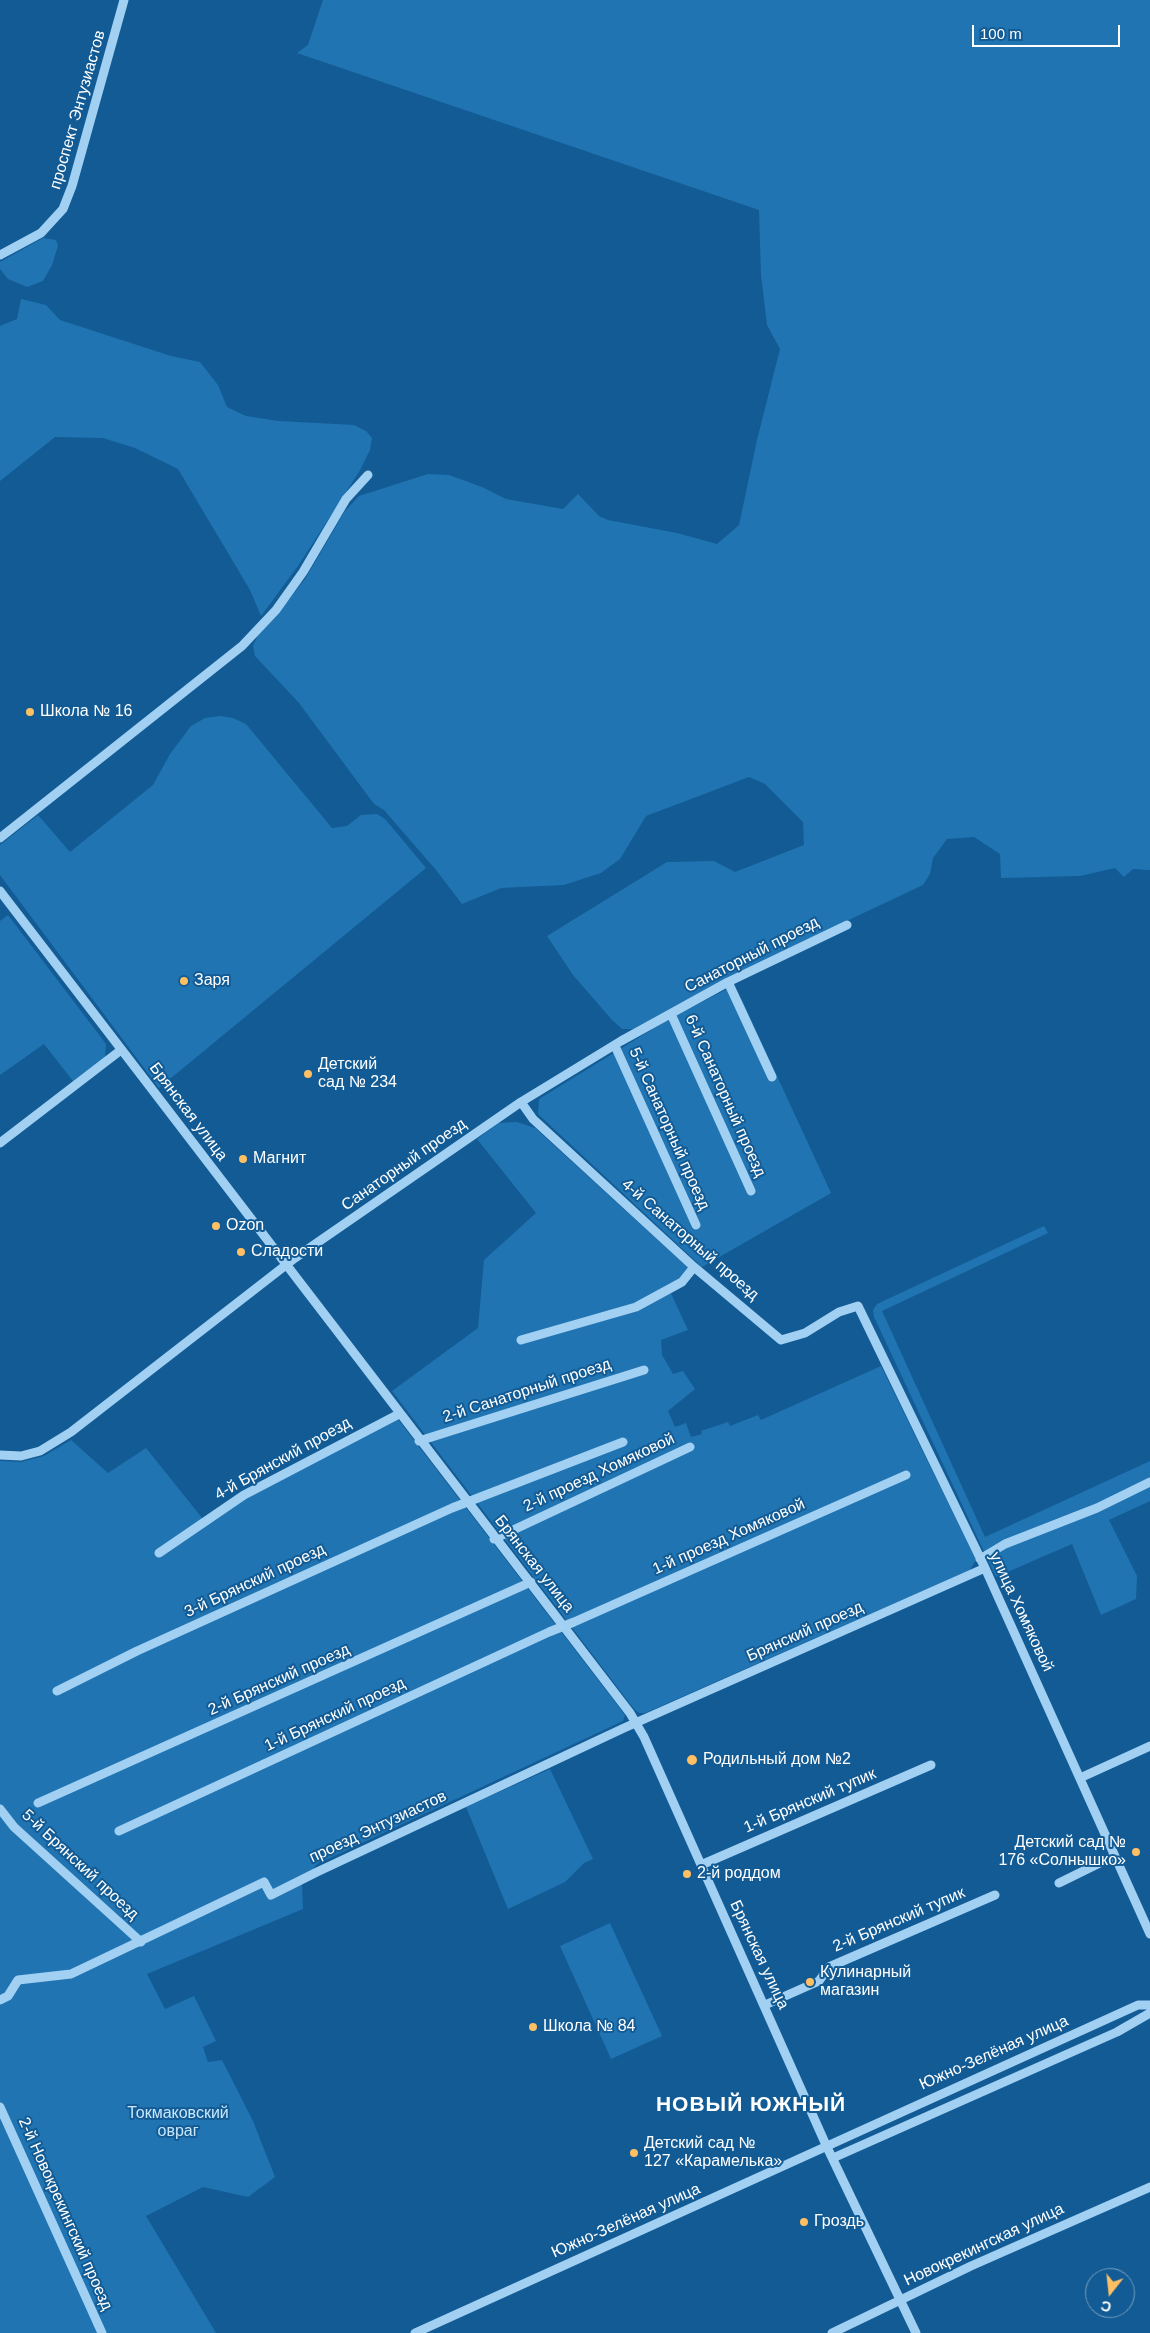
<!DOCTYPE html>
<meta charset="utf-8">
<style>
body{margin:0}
#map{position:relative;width:1150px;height:2333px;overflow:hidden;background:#125b95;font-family:Helvetica,sans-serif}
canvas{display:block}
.north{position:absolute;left:1085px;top:2268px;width:50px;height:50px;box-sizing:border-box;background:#125b95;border:1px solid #719dbf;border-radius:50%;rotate:196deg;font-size:14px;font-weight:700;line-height:20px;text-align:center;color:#fff}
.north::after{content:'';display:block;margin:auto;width:18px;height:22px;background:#ffbf63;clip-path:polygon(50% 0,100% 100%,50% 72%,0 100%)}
.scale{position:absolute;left:972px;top:25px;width:148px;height:22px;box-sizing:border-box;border:2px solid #fff;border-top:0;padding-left:6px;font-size:15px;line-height:18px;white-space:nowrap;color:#fff;-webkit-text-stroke:4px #125b95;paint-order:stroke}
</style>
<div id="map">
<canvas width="1150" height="2333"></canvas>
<div class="north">С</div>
<div class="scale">100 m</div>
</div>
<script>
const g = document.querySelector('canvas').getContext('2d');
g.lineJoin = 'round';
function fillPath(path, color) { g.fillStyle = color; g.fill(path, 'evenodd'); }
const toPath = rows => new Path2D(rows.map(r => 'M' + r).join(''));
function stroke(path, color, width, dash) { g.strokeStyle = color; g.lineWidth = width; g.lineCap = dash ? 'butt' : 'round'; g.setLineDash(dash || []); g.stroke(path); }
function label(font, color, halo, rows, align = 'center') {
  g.font = font + ' Helvetica,sans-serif'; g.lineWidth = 4; g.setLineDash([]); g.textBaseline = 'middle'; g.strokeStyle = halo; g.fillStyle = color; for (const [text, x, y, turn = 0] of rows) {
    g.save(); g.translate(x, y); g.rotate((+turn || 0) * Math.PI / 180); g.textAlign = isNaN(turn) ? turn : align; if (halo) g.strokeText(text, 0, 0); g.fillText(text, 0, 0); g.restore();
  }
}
const green = toPath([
 [323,0,1150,0,1150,870,1133,869,1124,877,1115,868,1080,876,1001,878,1000,854,974,837,947,839,933,858,930,874,923,885,730,976,633,1029,622,1029,612,1020,573,975,547,936,667,862,714,861,735,872,804,845,803,822,765,784,749,777,646,816,620,859,601,873,564,885,501,888,462,904,436,870,384,810,374,804,299,703,255,656,253,646,258,635,278,613,305,579,345,511,359,496,428,474,449,475,482,487,506,499,563,509,578,494,599,516,608,520,677,533,717,544,739,525,757,440,780,349,767,325,761,275,759,210,297,53,308,45],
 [43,238,56,240,58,246,52,265,43,281,27,287,8,279,0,269,0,262],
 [21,299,46,305,60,320,171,356,200,362,218,385,227,407,246,416,278,421,354,425,366,431,372,438,370,450,359,472,298,566,261,616,250,590,178,469,135,448,103,438,55,437,0,481,0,326,17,319],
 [220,716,233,718,246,724,332,828,347,826,361,815,377,814,385,819,426,868,159,1088,0,875,0,845,38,815,70,852,153,785,170,754,191,726,205,718],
 [8,915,106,1044,105,1058,73,1081,44,1044,0,1075,0,921],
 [729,988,734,1001,741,998,831,1193,702,1267,538,1114,539,1099,669,1019],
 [517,1122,535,1128,695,1274,668,1287,688,1330,661,1340,662,1355,673,1374,683,1371,695,1389,668,1411,675,1427,686,1423,691,1437,702,1434,701,1431,728,1422,730,1426,758,1415,761,1420,881,1366,976,1560,970,1570,645,1713,639,1713,634,1709,392,1391,478,1328,484,1260,536,1213,477,1139,499,1123],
 [1044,1226,1048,1233,882,1311,985,1537,1150,1461,1150,1501,1109,1520,1137,1576,1136,1599,1101,1615,1072,1544,996,1577,874,1317,873,1310,877,1304],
 [397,1418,625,1715,623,1721,317,1864,302,1883,303,1909,147,1974,165,2009,194,1996,216,2041,203,2047,208,2062,222,2060,253,2121,275,2177,248,2197,203,2187,146,2216,216,2333,0,2333,0,1461,21,1462,44,1456,71,1440,108,1473,146,1448,207,1524,249,1497],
 [550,1769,593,1859,584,1863,565,1882,508,1909,466,1807],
 [610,1923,662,2036,611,2059,560,1946]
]);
const minor = toPath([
 [0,255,41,233,63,209,72,186,124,0],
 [0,838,242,646,276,610,303,572,346,499,368,475],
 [0,891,630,1713,644,1737,826,2145,916,2333],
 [728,982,772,1077],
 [671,1014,751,1191],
 [615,1046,696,1225],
 [521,1102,533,1119,694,1267,781,1340,805,1333,839,1312,858,1306,985,1568,1150,1934],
 [0,1143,121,1050],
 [521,1340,636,1307,682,1282,694,1267],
 [419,1441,644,1370],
 [0,1455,21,1456,40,1451,71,1432,295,1258,521,1102,621,1041,728,982,847,925],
 [494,1539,690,1447],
 [159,1553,244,1495,399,1414],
 [980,1559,1005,1544,1097,1508,1150,1482],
 [57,1691,137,1651,452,1508,623,1442],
 [1080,1778,1150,1746],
 [38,1803,531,1582],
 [0,1809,14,1827,141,1942],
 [119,1831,549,1632,574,1622,906,1475],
 [701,1865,931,1765],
 [1059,1883,1114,1856],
 [0,2000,8,1996,18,1980,71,1974,264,1882,271,1895,317,1872,624,1728,985,1568],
 [765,2005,819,1981,829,1967,995,1895],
 [0,2107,102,2333],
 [833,2158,1117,2032,1150,2013],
 [415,2333,1138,2005,1150,2005],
 [832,2333,971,2266,1150,2187]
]);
const markers = [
 [30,712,5,"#ffbf63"],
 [184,981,5,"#ffbf63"],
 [308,1074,5,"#ffbf63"],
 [243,1159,5,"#ffbf63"],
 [216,1226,5,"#ffbf63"],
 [241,1252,5,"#ffbf63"],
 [692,1760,6,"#ffbf63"],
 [1136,1852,5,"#ffbf63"],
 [687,1874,5,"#ffbf63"],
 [810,1982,5,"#ffbf63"],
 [533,2027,5,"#ffbf63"],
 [634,2153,5,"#ffbf63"],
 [804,2222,5,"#ffbf63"]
];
const streetNames = [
 ["проспект Энтузиастов",78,110,-74],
 ["Санаторный проезд",752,955,-27],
 ["6-й Санаторный проезд",725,1096,66],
 ["Брянская улица",188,1112,53],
 ["5-й Санаторный проезд",669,1129,66],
 ["Санаторный проезд",404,1165,-35],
 ["4-й Санаторный проезд",690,1240,41],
 ["2-й Санаторный проезд",527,1391,-18],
 ["4-й Брянский проезд",283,1459,-29],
 ["2-й проезд Хомяковой",599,1473,-25],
 ["1-й проезд Хомяковой",729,1537,-24],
 ["Брянская улица",534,1564,52],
 ["3-й Брянский проезд",255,1581,-25],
 ["улица Хомяковой",1021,1612,65],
 ["Брянский проезд",805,1632,-24],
 ["2-й Брянский проезд",279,1680,-24],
 ["1-й Брянский проезд",335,1715,-25],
 ["1-й Брянский тупик",810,1801,-23],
 ["проезд Энтузиастов",378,1827,-25],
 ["5-й Брянский проезд",80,1865,43],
 ["2-й Брянский тупик",899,1920,-23],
 ["Брянская улица",759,1955,65],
 ["Южно-Зелёная улица",994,2053,-24],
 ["2-й Новокрекингский проезд",65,2214,66],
 ["Южно-Зелёная улица",626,2221,-24],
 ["Новокрекингская улица",984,2245,-25]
];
const poiNames = [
 ["Школа № 16",40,712],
 ["Заря",194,981],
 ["Детский",318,1065],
 ["сад № 234",318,1083],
 ["Магнит",253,1159],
 ["Ozon",226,1226],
 ["Сладости",251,1252],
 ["Родильный дом №2",703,1760],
 ["Детский сад №",1126,1843,"right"],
 ["176 «Солнышко»",1126,1861,"right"],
 ["2-й роддом",697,1874],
 ["Кулинарный",820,1973],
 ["магазин",820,1991],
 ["Школа № 84",543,2027],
 ["Детский сад №",644,2144],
 ["127 «Карамелька»",644,2162],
 ["Гроздь",814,2222]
];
const parkNames = [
 ["Токмаковский",178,2114],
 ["овраг",178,2132]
];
const districtNames = [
 ["НОВЫЙ ЮЖНЫЙ",751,2105]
];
fillPath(green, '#2174b2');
stroke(minor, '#a1d0f3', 9);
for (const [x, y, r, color] of markers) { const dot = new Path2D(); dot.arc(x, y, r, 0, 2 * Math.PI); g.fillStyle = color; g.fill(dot); stroke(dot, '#125b95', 2); }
label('16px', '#fff', '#125b95', streetNames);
label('16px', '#fff', '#125b95', poiNames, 'left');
label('16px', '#c8e7fd', '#125b95', parkNames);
g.letterSpacing = '1px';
label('bold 21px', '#fff', '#125b95', districtNames);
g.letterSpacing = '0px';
</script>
